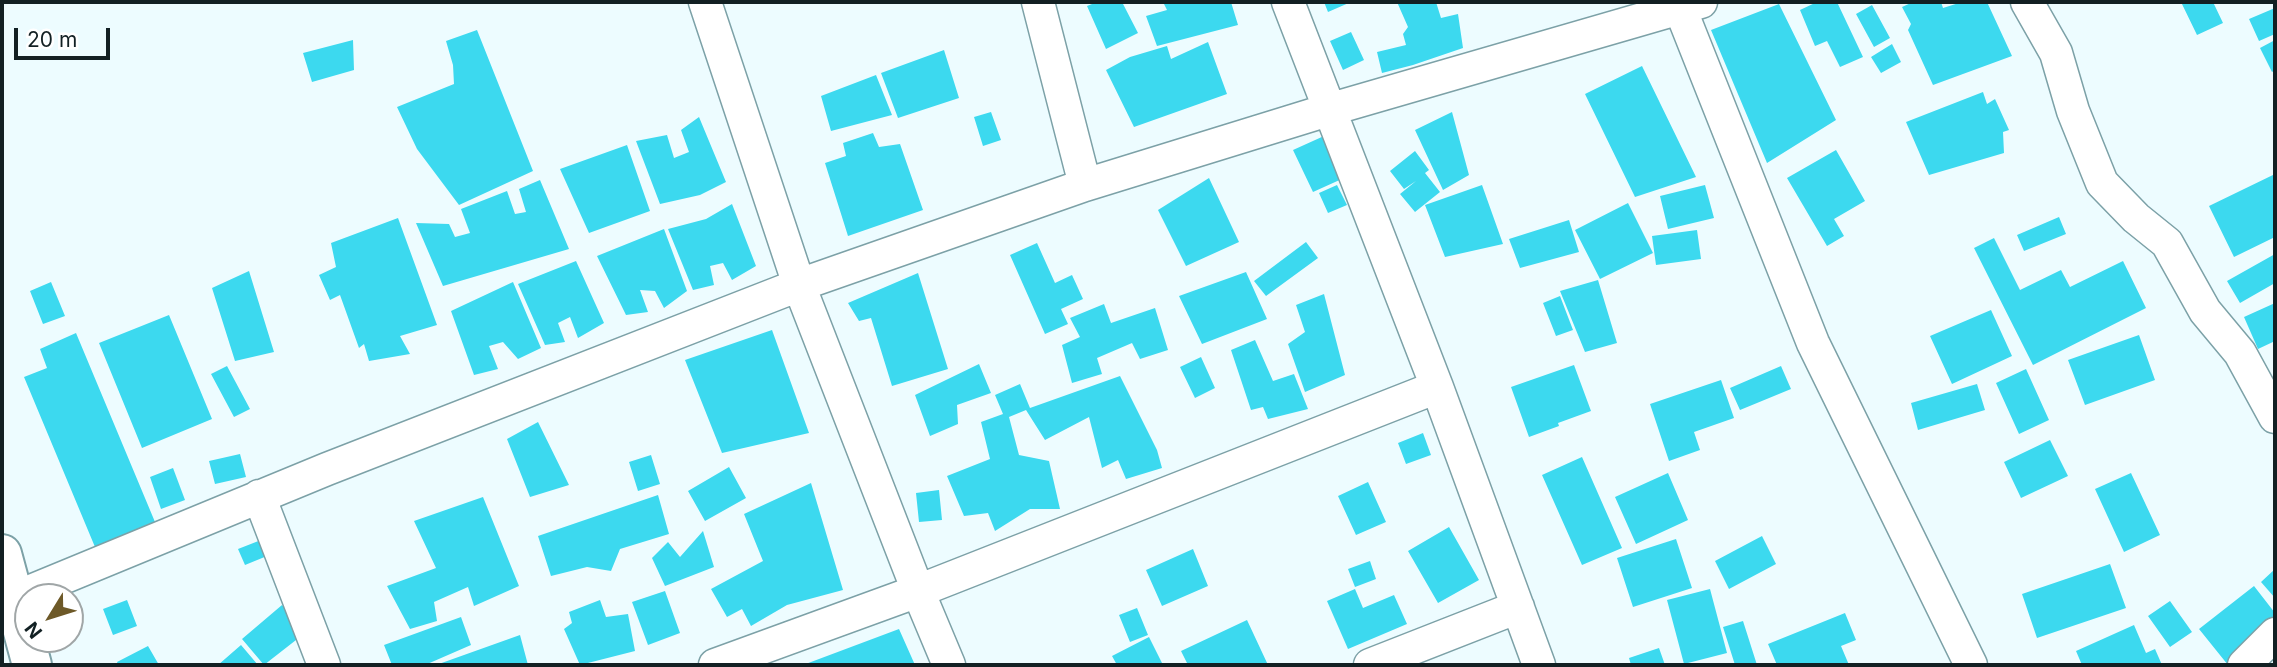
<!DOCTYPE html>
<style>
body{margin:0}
#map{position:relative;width:2277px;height:667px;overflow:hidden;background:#edfcff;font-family:Inter,sans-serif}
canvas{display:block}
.frame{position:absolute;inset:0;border:4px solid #122023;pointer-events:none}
.north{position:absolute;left:14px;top:583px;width:70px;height:70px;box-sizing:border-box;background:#fff;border:2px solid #a0a6a7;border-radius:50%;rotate:232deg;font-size:19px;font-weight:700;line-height:28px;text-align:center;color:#122023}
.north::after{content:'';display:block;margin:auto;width:24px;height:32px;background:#6d5928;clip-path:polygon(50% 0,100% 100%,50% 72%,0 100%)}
.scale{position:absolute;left:14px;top:28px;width:96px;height:32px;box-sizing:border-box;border:4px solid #122023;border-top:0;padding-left:9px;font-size:21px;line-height:24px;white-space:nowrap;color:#122023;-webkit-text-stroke:5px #fff;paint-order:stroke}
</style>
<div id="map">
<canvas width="2277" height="667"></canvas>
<div class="frame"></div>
<div class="north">N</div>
<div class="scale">20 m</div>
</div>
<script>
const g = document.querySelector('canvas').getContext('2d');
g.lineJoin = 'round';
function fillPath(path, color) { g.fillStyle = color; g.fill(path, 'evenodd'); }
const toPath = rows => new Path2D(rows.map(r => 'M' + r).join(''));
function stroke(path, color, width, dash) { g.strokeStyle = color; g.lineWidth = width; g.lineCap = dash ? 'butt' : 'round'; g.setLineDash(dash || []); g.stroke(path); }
const building = toPath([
 [1097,2,1122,2,1138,33,1106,49,1087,6],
 [1163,2,1231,2,1238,25,1157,46,1146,16,1167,10],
 [1324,2,1351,2,1328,12],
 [1397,2,1436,2,1441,18,1458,14,1463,48,1413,65,1382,73,1377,52,1406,45,1403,34,1408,27],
 [1817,2,1837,2,1863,57,1840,67,1827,41,1815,46,1800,10],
 [1913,2,1941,2,1943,8,1962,2,1987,2,2012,56,1933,85,1908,30,1911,24,1902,7],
 [2181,2,2213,2,2223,23,2197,35],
 [1779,4,1836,120,1767,163,1711,30],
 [1872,5,1890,38,1874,47,1856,14],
 [2275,8,2275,34,2259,41,2249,19],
 [477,30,533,171,459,205,417,149,397,107,454,84,453,65,446,41],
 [1351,32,1364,60,1343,70,1330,41],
 [353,40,354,70,312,82,303,53],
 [2275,40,2275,70,2272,72,2260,48],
 [1208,42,1227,94,1134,127,1106,70,1130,57,1167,46,1171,59],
 [1892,44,1901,62,1881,73,1871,57],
 [944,50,959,98,898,118,881,73],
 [1642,66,1696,177,1635,197,1585,94],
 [876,75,892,115,831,131,821,96],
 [1983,92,1987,104,1995,99,2009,130,2003,132,2004,153,1929,175,1906,122],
 [991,112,1001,140,983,146,974,117],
 [1452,112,1469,175,1443,190,1415,130],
 [699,117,726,182,700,195,660,204,636,141,667,135,674,158,689,152,681,130],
 [873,133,879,147,900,144,923,210,848,236,825,163,846,156,843,143],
 [1324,136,1344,178,1313,192,1293,150],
 [627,145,650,211,589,233,560,169],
 [1836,150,1865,201,1834,219,1844,236,1827,246,1787,178],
 [1415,151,1429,170,1425,173,1440,192,1415,212,1400,194,1416,181,1404,189,1390,171],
 [2275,174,2275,237,2234,257,2209,206],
 [1209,178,1239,242,1186,266,1158,210],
 [540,180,569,249,443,286,416,223,449,224,455,237,470,233,461,209,507,191,515,214,526,212,519,189],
 [1337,185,1347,205,1328,213,1319,193],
 [1482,185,1503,244,1445,257,1425,205],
 [1705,185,1714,218,1668,229,1660,196],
 [1628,203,1653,253,1600,279,1575,230],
 [732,204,756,266,732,280,723,263,710,266,714,285,693,290,668,229,706,219],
 [2059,217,2066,234,2024,251,2017,235],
 [398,218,437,325,400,336,410,354,369,361,364,344,359,348,340,295,330,300,319,275,336,267,331,243],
 [1569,220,1579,252,1520,268,1509,239],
 [664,229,687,291,664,308,655,291,640,290,648,312,626,315,597,256],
 [1697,230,1701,259,1656,265,1652,236],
 [1994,238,2020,290,2061,270,2070,287,2123,261,2146,308,2033,365,1974,248],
 [1306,242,1318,258,1266,296,1254,281],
 [1037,243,1055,283,1072,275,1083,299,1061,309,1068,324,1045,334,1010,255],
 [2275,254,2275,283,2240,303,2227,281],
 [576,261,604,323,578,338,570,317,558,323,565,342,545,345,518,284],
 [249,271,274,352,235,361,212,288],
 [1246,272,1267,319,1202,344,1179,296],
 [918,273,948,369,892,386,871,318,859,321,848,303],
 [1598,280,1617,343,1585,352,1560,291],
 [51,282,65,316,43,324,30,291],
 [513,282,541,348,518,359,503,342,489,346,498,369,474,375,451,311],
 [1324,294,1345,375,1305,392,1288,344,1305,332,1296,305],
 [1560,296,1573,330,1556,336,1543,303],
 [2275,303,2275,341,2258,349,2244,317],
 [1104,304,1111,323,1155,308,1168,350,1140,359,1132,343,1097,358,1102,374,1072,383,1062,345,1080,337,1070,318],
 [1991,310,2012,356,1952,384,1930,336],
 [169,315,212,419,142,448,99,343],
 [772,330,809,433,722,453,685,360],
 [76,333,155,522,95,547,24,377,47,368,40,349],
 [2139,335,2155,380,2085,405,2068,360],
 [1255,340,1273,381,1294,374,1308,409,1268,419,1263,407,1251,410,1231,350],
 [1201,357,1215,388,1195,398,1180,367],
 [979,364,991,393,957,405,958,424,930,436,915,395],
 [1574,365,1591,411,1558,423,1559,426,1529,437,1511,387],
 [227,366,250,409,234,417,211,374],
 [1781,366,1791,389,1740,410,1730,388],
 [2026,369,2049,420,2019,434,1996,383],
 [1120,376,1157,450,1162,468,1126,479,1118,460,1102,468,1089,417,1045,440,1026,410,1009,417,1019,455,1049,461,1060,509,1030,509,995,531,988,513,964,516,947,476,990,459,981,422,1003,414,995,395,1020,384,1030,408],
 [1721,380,1734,418,1694,432,1700,450,1669,461,1650,404],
 [1977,384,1985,410,1918,430,1911,403],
 [538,422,569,485,530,497,507,439],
 [1423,433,1431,455,1406,464,1398,443],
 [2050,440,2068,476,2021,498,2004,462],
 [240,454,246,477,215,484,209,461],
 [651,455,660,484,638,491,629,462],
 [1582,457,1622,548,1582,565,1542,475],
 [729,467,746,498,705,521,688,491],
 [173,468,185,500,161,509,150,477],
 [1668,473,1688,520,1636,544,1615,497],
 [2131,473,2160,535,2124,552,2095,489],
 [1368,482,1386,522,1356,535,1338,496],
 [811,483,843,590,787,605,751,626,742,609,727,617,711,589,763,561,744,514],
 [939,490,942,520,919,522,916,493],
 [658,495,669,534,620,549,611,571,587,567,551,576,538,536],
 [483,497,519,586,474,606,468,587,434,602,437,621,410,629,387,586,436,568,414,521],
 [1449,527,1479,580,1438,603,1408,551],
 [703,531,714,567,665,586,652,558,668,542,680,557],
 [1762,536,1776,564,1729,589,1715,561],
 [1676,539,1692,588,1633,607,1617,558],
 [261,540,267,556,245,565,238,549],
 [1193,549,1208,586,1162,606,1146,570],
 [1370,561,1376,579,1355,587,1348,569],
 [2110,564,2126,608,2037,638,2022,594],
 [2275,569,2275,598,2261,582],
 [2254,586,2275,613,2275,628,2228,665,2199,629],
 [1355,589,1363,608,1394,595,1407,624,1348,649,1327,601],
 [1710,589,1727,653,1684,664,1667,600],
 [665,591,680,633,648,645,632,602],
 [127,600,137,626,113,635,103,609],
 [600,600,606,617,628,614,635,651,580,665,564,629,572,623,569,612],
 [2170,601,2192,632,2170,647,2148,616],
 [282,605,305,633,264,665,242,639],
 [1137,608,1148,635,1130,642,1119,615],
 [1845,613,1856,640,1841,646,1849,665,1777,665,1768,644],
 [461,617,471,645,425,665,392,665,384,645],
 [1247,620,1268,665,1188,665,1181,651],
 [1743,621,1757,665,1735,665,1723,627],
 [2134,625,2146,653,2155,649,2162,665,2082,665,2076,651],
 [899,629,915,665,803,665],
 [520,635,528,665,436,665],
 [1149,637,1163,665,1117,665,1112,656],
 [241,645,258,665,218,665],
 [148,646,159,665,118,665,117,662],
 [1659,648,1665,665,1631,665,1629,658]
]);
const minor = toPath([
 [705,2,799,285,918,591,949,665],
 [1038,2,1085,185],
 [1288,2,1437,387,1539,665],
 [2027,2,2056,53,2073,111,2102,183,2136,218,2167,243,2205,311,2240,353,2275,417],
 [1680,8,1813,343,1971,665],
 [259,496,324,665],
 [14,598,327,469,799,285,1085,185,1328,110,1701,2],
 [715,665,918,591,1437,387],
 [1370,665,1518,607],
 [2244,665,2275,634]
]);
const secondary = toPath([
 [2,554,32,665]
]);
fillPath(building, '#3cd9ef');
stroke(minor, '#7ca1a7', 35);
stroke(secondary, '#7ca1a7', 42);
stroke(minor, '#fff', 32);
stroke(secondary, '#fff', 38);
</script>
